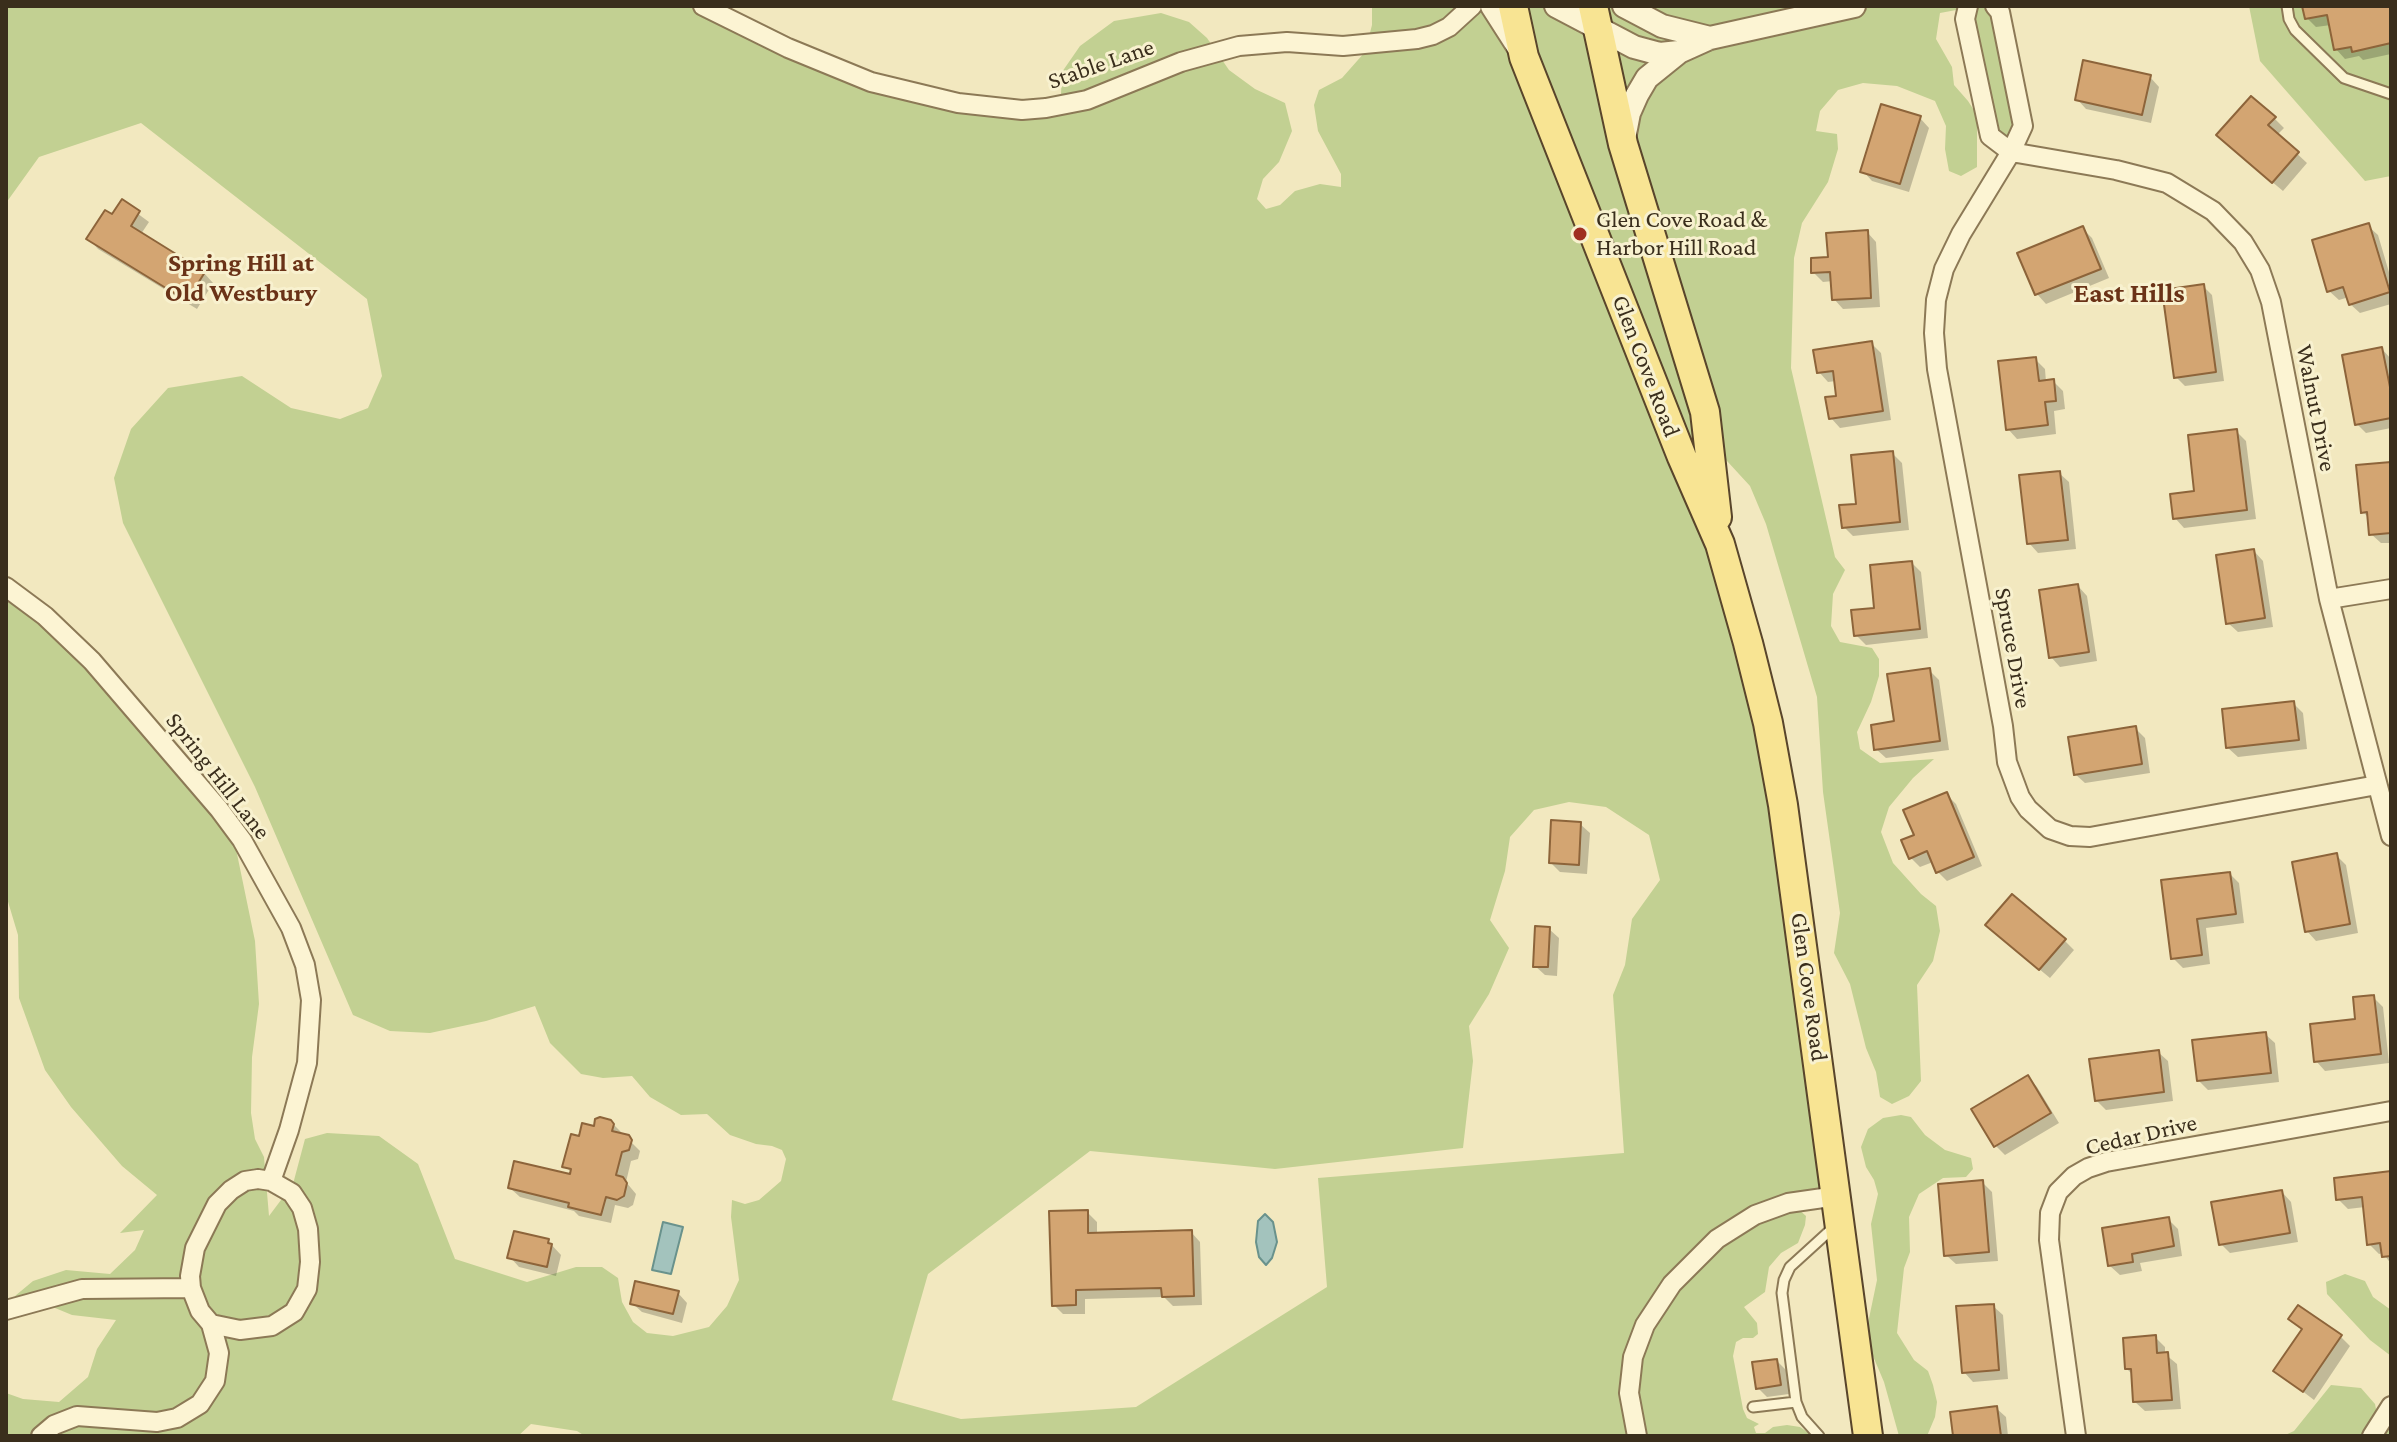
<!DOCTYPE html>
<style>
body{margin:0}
#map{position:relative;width:2397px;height:1442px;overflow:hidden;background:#f2e8bf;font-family:"Crimson Pro",serif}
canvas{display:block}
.frame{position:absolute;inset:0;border:8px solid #3a2e1c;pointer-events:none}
</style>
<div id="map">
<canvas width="2397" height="1442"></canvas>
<div class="frame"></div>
</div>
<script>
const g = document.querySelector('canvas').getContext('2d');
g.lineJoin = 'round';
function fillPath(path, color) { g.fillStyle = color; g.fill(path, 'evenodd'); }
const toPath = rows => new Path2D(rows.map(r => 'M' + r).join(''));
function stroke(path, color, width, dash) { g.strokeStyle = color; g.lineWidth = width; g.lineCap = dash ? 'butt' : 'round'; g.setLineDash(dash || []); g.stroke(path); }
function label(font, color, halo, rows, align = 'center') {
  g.font = font + ' "Crimson Pro",serif'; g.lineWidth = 6; g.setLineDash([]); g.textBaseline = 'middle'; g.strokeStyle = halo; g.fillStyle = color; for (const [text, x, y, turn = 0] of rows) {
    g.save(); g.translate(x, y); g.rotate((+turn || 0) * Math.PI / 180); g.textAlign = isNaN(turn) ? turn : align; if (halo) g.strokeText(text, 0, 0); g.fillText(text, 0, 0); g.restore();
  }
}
const green = toPath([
 [6,6,703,6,871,82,1046,108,1061,94,1062,72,1080,46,1114,21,1161,13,1189,22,1207,38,1229,70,1255,89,1285,103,1292,131,1279,162,1263,179,1257,199,1266,209,1280,205,1295,191,1320,184,1341,187,1341,174,1318,131,1314,105,1319,90,1342,78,1365,52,1372,25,1372,6,1477,6,1503,33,1509,6,1995,6,2023,126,2011,152,1990,136,1967,8,1940,13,1936,39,1952,67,1954,85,1968,101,1977,115,1977,167,1961,176,1949,171,1945,149,1946,126,1935,101,1897,86,1863,83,1838,90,1820,111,1816,131,1837,134,1838,149,1828,182,1802,223,1794,258,1791,368,1835,557,1845,570,1833,594,1831,626,1840,642,1872,648,1879,659,1879,676,1871,702,1857,732,1860,749,1880,763,1934,759,1913,778,1889,807,1881,832,1893,863,1921,894,1936,906,1940,931,1933,961,1917,985,1921,1081,1909,1096,1892,1104,1880,1097,1876,1072,1866,1048,1850,984,1834,953,1840,913,1823,792,1817,697,1766,524,1750,486,1716,449,1705,412,1748,643,1837,1195,1797,1208,1806,1216,1805,1225,1798,1243,1781,1253,1769,1267,1765,1292,1744,1307,1757,1323,1758,1334,1753,1338,1743,1338,1736,1342,1733,1356,1743,1409,1747,1418,1759,1424,1754,1427,1756,1433,1765,1433,1773,1427,1787,1425,1800,1427,1813,1436,585,1436,577,1431,531,1424,518,1436,6,1436,6,1393,23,1399,59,1402,88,1377,97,1349,116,1320,72,1315,43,1303,15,1296,33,1281,66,1270,110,1274,135,1250,144,1230,120,1233,157,1195,122,1166,71,1107,45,1070,19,998,18,935,6,895,6,587,45,616,219,809,236,849,255,941,259,1004,252,1057,251,1113,255,1139,264,1157,269,1216,293,1184,305,1139,327,1133,379,1136,418,1164,455,1259,527,1282,576,1267,602,1267,618,1278,622,1302,633,1322,647,1333,673,1336,709,1327,727,1306,739,1280,731,1217,732,1200,745,1204,759,1200,781,1181,786,1159,782,1150,772,1146,756,1144,730,1135,707,1114,681,1115,650,1097,632,1076,603,1078,581,1074,550,1043,535,1006,486,1021,430,1033,390,1031,353,1015,255,787,123,523,114,478,131,429,168,388,242,376,291,408,340,419,368,408,382,376,367,299,141,123,39,157,6,203],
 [1569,802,1606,807,1649,835,1660,880,1632,919,1625,965,1613,995,1624,1153,1318,1178,1327,1287,1136,1407,961,1419,892,1400,928,1274,1090,1151,1275,1169,1463,1148,1473,1061,1469,1026,1489,994,1509,948,1490,920,1505,871,1510,837,1534,810],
 [2249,6,2391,6,2391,176,2365,181,2260,61],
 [1901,1115,1911,1117,1925,1135,1945,1150,1971,1158,1973,1169,1966,1177,1943,1178,1919,1194,1909,1217,1910,1252,1904,1268,1897,1333,1914,1360,1928,1371,1933,1385,1937,1402,1935,1417,1927,1436,1899,1436,1884,1382,1870,1349,1867,1328,1877,1280,1871,1224,1878,1194,1874,1180,1866,1167,1861,1147,1868,1129,1883,1118],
 [2345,1274,2365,1281,2373,1297,2391,1310,2391,1356,2370,1340,2327,1294,2326,1282],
 [2331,1385,2361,1388,2375,1404,2378,1419,2391,1413,2391,1436,2283,1436,2294,1431]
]);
const water = toPath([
 [1265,1214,1273,1222,1277,1242,1272,1258,1266,1265,1259,1257,1256,1242,1258,1221,1265,1214],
 [663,1222,683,1227,671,1274,652,1270,663,1222]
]);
const shadow = toPath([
 [2304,6,2391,6,2391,54,2363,60,2359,56,2345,59,2336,49,2331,25,2316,27,2307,18],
 [2150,77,2159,87,2151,123,2086,109,2077,99],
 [1920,118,1929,128,1909,192,1872,181,1863,171],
 [2274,118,2284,128,2277,135,2307,163,2283,191,2228,145],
 [122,202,149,222,141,234,204,273,213,283,197,309,98,249,89,239,113,217],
 [2368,226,2378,235,2391,279,2391,304,2360,313,2350,304,2349,297,2339,300,2329,291],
 [2083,229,2092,238,2109,278,2046,304,2037,294],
 [1867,232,1876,242,1880,307,1843,309,1834,299,1833,281,1823,282,1813,272],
 [2203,286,2212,295,2224,381,2185,386,2176,377],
 [1872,344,1881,353,1891,420,1840,428,1831,418,1838,397,1836,381,1828,382,1819,372],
 [2382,349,2391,359,2391,428,2366,433,2357,424],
 [2035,359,2045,369,2046,382,2053,381,2063,391,2065,409,2054,411,2056,434,2017,439,2008,429],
 [2236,431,2246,441,2256,519,2184,528,2175,518],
 [1892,453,1902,463,1909,530,1853,536,1844,527],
 [2391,464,2391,543,2381,543,2371,534,2370,519,2363,512],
 [2059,473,2069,482,2076,549,2038,553,2029,543],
 [2254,551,2263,561,2273,627,2238,632,2228,623],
 [1912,563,1921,572,1928,638,1866,645,1856,635],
 [2078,586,2087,596,2097,661,2060,667,2051,657],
 [1929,670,1939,680,1949,750,1886,758,1876,749,1896,723],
 [2293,703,2303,713,2307,749,2238,757,2228,748],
 [2135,728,2145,738,2150,773,2085,783,2075,774],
 [1946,794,1956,804,1982,866,1947,881,1938,872,1933,862,1920,867,1911,858,1917,836],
 [1580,824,1590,833,1587,874,1560,872,1551,863],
 [2337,856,2346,865,2358,933,2316,941,2307,931],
 [2230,874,2239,883,2244,923,2206,928,2210,964,2183,968,2173,958,2163,882],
 [1549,929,1559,938,1557,976,1545,975,1535,966],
 [1997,934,2064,940,2074,950,2050,978],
 [2373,997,2383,1007,2389,1063,2325,1071,2316,1061,2357,1021],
 [2265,1034,2275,1043,2279,1082,2208,1090,2199,1081],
 [2158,1052,2168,1061,2173,1101,2106,1110,2096,1100],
 [2028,1077,2037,1087,2059,1123,2005,1155,1996,1146],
 [610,1121,640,1151,638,1159,631,1161,626,1182,636,1194,633,1205,628,1208,615,1205,611,1223,579,1216,574,1211,520,1197,510,1188,571,1177,572,1173,565,1166,580,1139],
 [2391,1173,2391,1264,2383,1253,2379,1254,2369,1244,2365,1207,2348,1209,2338,1199],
 [1982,1182,1992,1192,1998,1261,1956,1264,1946,1255],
 [2282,1192,2291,1202,2298,1242,2230,1253,2221,1244],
 [1087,1212,1097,1222,1097,1235,1191,1232,1200,1242,1202,1305,1173,1306,1164,1297,1085,1299,1085,1314,1063,1314,1054,1305],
 [2168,1219,2178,1229,2182,1256,2140,1263,2142,1271,2120,1275,2110,1266],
 [548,1241,561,1255,556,1276,519,1267,510,1257],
 [678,1293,687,1303,682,1323,642,1312,632,1303],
 [1993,1306,2003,1315,2008,1379,1973,1382,1964,1372],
 [2291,1319,2341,1337,2350,1346,2314,1400,2276,1371,2303,1331],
 [2155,1337,2165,1347,2165,1354,2177,1364,2181,1409,2145,1411,2135,1402,2133,1375,2127,1369],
 [1777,1361,1786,1370,1789,1394,1767,1397,1758,1388],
 [1996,1408,2006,1417,2008,1436,1955,1436]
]);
const building = toPath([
 [2302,6,2391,6,2391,43,2352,52,2351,47,2334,50,2327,15,2305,19,2302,6],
 [2083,60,2151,75,2142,115,2075,100,2083,60],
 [2251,96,2276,117,2268,125,2299,152,2272,183,2216,135,2251,96],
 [1881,104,1921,116,1900,184,1860,172,1881,104],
 [122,199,140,211,131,226,205,272,187,301,86,239,105,210,112,214,122,199],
 [2369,223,2390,292,2349,305,2343,287,2327,292,2312,240,2369,223],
 [2083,226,2101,269,2035,295,2017,253,2083,226],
 [1868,230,1871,298,1832,300,1830,272,1811,273,1811,258,1828,257,1826,233,1868,230],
 [2204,284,2216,372,2174,378,2162,290,2204,284],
 [1872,341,1883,411,1829,419,1825,397,1836,396,1833,371,1817,373,1813,350,1872,341],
 [2382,347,2391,392,2391,418,2355,425,2342,355,2382,347],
 [2036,357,2039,381,2054,379,2056,401,2045,402,2048,425,2006,430,1998,361,2036,357],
 [2237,429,2247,510,2173,519,2170,494,2194,491,2188,435,2237,429],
 [1893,451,1900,522,1842,528,1839,505,1856,504,1851,455,1893,451],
 [2391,462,2391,533,2369,535,2367,512,2361,513,2356,465,2391,462],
 [2060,471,2068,540,2027,544,2019,475,2060,471],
 [2254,549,2265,618,2226,624,2216,555,2254,549],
 [1912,561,1920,629,1854,636,1851,610,1874,608,1870,565,1912,561],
 [2078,584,2089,652,2049,658,2039,590,2078,584],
 [1930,668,1940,741,1874,750,1871,725,1894,721,1887,674,1930,668],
 [2294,701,2299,740,2226,748,2222,709,2294,701],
 [2136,726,2142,764,2074,775,2068,737,2136,726],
 [1947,792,1974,857,1936,873,1927,851,1909,859,1901,840,1914,835,1903,810,1947,792],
 [1551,820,1581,822,1579,865,1549,863,1551,820],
 [2337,853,2350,924,2305,932,2292,862,2337,853],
 [2230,872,2236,914,2197,919,2202,955,2171,959,2161,880,2230,872],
 [2012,894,2066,939,2039,970,1985,925,2012,894],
 [1535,926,1550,927,1548,967,1533,967,1535,926],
 [2374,995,2381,1054,2314,1062,2310,1024,2355,1019,2353,997,2374,995],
 [2266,1032,2271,1073,2197,1081,2192,1040,2266,1032],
 [2159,1050,2164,1092,2095,1101,2089,1059,2159,1050],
 [2028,1075,2051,1113,1994,1147,1971,1109,2028,1075],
 [600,1117,611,1120,614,1124,612,1131,629,1135,632,1140,629,1150,622,1152,616,1175,623,1177,627,1183,624,1196,617,1200,606,1197,601,1215,568,1207,569,1203,508,1188,514,1161,570,1174,571,1169,562,1167,571,1134,579,1136,582,1123,594,1126,595,1119,600,1117],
 [2391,1171,2391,1256,2382,1257,2380,1243,2367,1245,2362,1197,2336,1200,2334,1178,2391,1171],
 [1983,1180,1989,1252,1944,1256,1938,1184,1983,1180],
 [2282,1190,2290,1233,2219,1245,2211,1202,2282,1190],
 [1088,1210,1088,1233,1192,1230,1194,1296,1162,1297,1161,1288,1076,1290,1076,1305,1052,1306,1049,1211,1088,1210],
 [2169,1217,2174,1246,2132,1254,2133,1262,2108,1266,2102,1228,2169,1217],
 [514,1231,549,1239,548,1243,552,1244,547,1267,507,1258,514,1231],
 [635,1281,679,1291,673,1314,630,1304,635,1281],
 [1994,1304,1999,1370,1962,1373,1956,1306,1994,1304],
 [2298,1305,2342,1335,2303,1392,2273,1371,2302,1329,2288,1319,2298,1305],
 [2156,1335,2157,1353,2168,1352,2172,1400,2133,1402,2131,1369,2125,1369,2123,1338,2156,1335],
 [1777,1359,1781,1385,1756,1389,1752,1362,1777,1359],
 [1997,1406,2001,1436,1953,1436,1950,1412,1997,1406]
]);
const service = toPath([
 [2287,6,2289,19,2295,30,2344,78,2391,94],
 [1753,1407,1796,1402],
 [1819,1436,1802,1417,1796,1402,1782,1293,1784,1280,1790,1267,1835,1226]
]);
const minor = toPath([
 [703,6,788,48,871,82,958,103,1022,110,1046,108,1087,100,1181,62,1239,46,1287,42,1343,46,1417,39,1433,35,1449,27,1472,6],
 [1968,6,1965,19,1990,136,2011,152,2023,126,2000,12,1995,6],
 [6,587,45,616,92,661,219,809,242,840,291,928,305,965,311,1000,307,1063,289,1130,271,1181],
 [2329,599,2391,589],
 [2377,785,2090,837,2070,836,2050,829,2028,809,2020,797,2007,762,2003,726,1937,369,1934,333,1936,300,1944,269,1961,234,2011,152,2116,170,2167,183,2213,211,2243,242,2260,270,2271,302,2329,599,2391,836],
 [258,1179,271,1181,292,1193,302,1208,308,1229,310,1262,307,1289,294,1312,272,1326,240,1330,211,1324,200,1311,191,1288,190,1276,195,1248,217,1204,231,1190,245,1181,258,1179],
 [6,1310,82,1289,191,1288],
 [41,1436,54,1425,77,1416,157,1422,177,1418,200,1404,215,1381,219,1353,211,1324],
 [1637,1436,1629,1393,1633,1357,1645,1325,1672,1284,1717,1239,1755,1215,1788,1203,1837,1196],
 [2076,1436,2049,1240,2050,1213,2058,1192,2074,1176,2088,1168,2106,1162,2391,1111],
 [2372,1436,2391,1406]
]);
const tertiary = toPath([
 [1492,6,1517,45],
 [1556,6,1634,47,1660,54,1679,52,1710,38,1854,6],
 [1624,6,1662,26,1710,38],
 [1624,139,1629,113,1637,95,1647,78,1678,53]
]);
const primary = toPath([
 [1513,6,1524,57,1682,457,1720,544,1748,643,1768,723,1783,805,1868,1436],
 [1593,6,1623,144,1705,412,1717,517]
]);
const markers = [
 [1580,234,8,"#a02e21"]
];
const streetNames = [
 ["Stable Lane",1101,64,-19],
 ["Glen Cove Road",1646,366,69],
 ["Walnut Drive",2316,408,79],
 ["Spruce Drive",2013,648,80],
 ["Spring Hill Lane",218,776,52],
 ["Glen Cove Road",1809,987,82],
 ["Cedar Drive",2141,1135,-13]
];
const poiNames = [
 ["Glen Cove Road &",1596,220],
 ["Harbor Hill Road",1596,248]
];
const neighbourhoodNames = [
 ["Spring Hill at",241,263],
 ["Old Westbury",241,293]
];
const quarterNames = [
 ["East Hills",2129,293]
];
fillPath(green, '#c2d092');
fillPath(water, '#a3c3bd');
stroke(water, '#69928c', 2);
fillPath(shadow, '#0003');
fillPath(building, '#d3a572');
stroke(building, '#8d643a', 2);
stroke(service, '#8c7956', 13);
stroke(minor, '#8c7956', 22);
stroke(tertiary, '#8c7956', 26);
stroke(primary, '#59452b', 32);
stroke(service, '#fcf4d3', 9);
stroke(minor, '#fcf4d3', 18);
stroke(tertiary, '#fcf4d3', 22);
stroke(primary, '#f8e493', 28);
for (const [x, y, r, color] of markers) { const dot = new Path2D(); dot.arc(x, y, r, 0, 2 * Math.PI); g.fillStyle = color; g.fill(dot); stroke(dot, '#f8f1cf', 3); }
label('24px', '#3a2e1c', '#f8f1cf', streetNames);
label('24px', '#3a2e1c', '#f8f1cf', poiNames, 'left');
label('bold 26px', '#6a3217', '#f8f1cf', neighbourhoodNames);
label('bold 28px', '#6a3217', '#f8f1cf', quarterNames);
</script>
